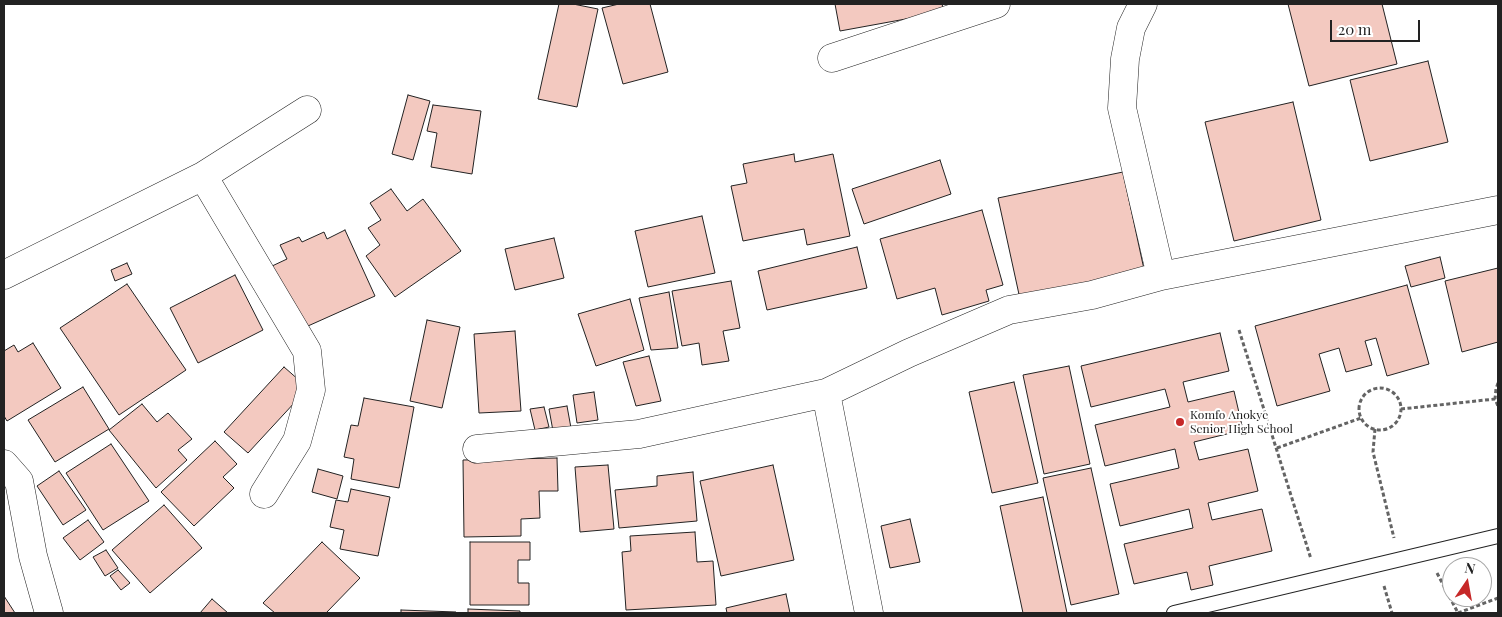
<!DOCTYPE html>
<style>
body{margin:0}
#map{position:relative;width:1502px;height:617px;overflow:hidden;background:#fff;font-family:"Playfair Display",serif}
canvas{display:block}
.frame{position:absolute;inset:0;border:5px solid #222;pointer-events:none}
.north{position:absolute;left:1442px;top:557px;width:50px;height:50px;box-sizing:border-box;background:#fff;border:1px solid #a7a7a7;border-radius:50%;rotate:12deg;font-size:14px;font-weight:700;line-height:20px;text-align:center;color:#222}
.north::after{content:'';display:block;margin:auto;width:18px;height:22px;background:#c62828;clip-path:polygon(50% 0,100% 100%,50% 72%,0 100%)}
.scale{position:absolute;left:1330px;top:20px;width:90px;height:22px;box-sizing:border-box;border:2px solid #222;border-top:0;padding-left:6px;font-size:15px;line-height:18px;white-space:nowrap;color:#222;-webkit-text-stroke:4px #fff;paint-order:stroke}
</style>
<div id="map">
<canvas width="1502" height="617"></canvas>
<div class="frame"></div>
<div class="north">N</div>
<div class="scale">20 m</div>
</div>
<script>
const g = document.querySelector('canvas').getContext('2d');
g.lineJoin = 'round';
function fillPath(path, color) { g.fillStyle = color; g.fill(path, 'evenodd'); }
const toPath = rows => new Path2D(rows.map(r => 'M' + r).join(''));
function stroke(path, color, width, dash) { g.strokeStyle = color; g.lineWidth = width; g.lineCap = dash ? 'butt' : 'round'; g.setLineDash(dash || []); g.stroke(path); }
function label(font, color, halo, rows, align = 'center') {
  g.font = font + ' "Playfair Display",serif'; g.lineWidth = 4; g.setLineDash([]); g.textBaseline = 'middle'; g.strokeStyle = halo; g.fillStyle = color; for (const [text, x, y, turn = 0] of rows) {
    g.save(); g.translate(x, y); g.rotate((+turn || 0) * Math.PI / 180); g.textAlign = isNaN(turn) ? turn : align; if (halo) g.strokeText(text, 0, 0); g.fillText(text, 0, 0); g.restore();
  }
}
const building = toPath([
 [559,4,573,4,598,9,577,107,538,99,559,4],
 [619,4,650,4,668,72,623,84,602,8,619,4],
 [835,4,942,4,944,12,840,31,835,4],
 [1288,4,1382,4,1397,64,1309,86,1288,4],
 [1428,61,1448,142,1370,161,1350,80,1428,61],
 [408,95,430,101,413,160,392,154,408,95],
 [1293,102,1321,220,1234,241,1205,122,1293,102],
 [433,105,481,111,472,174,431,167,437,133,427,131,433,105],
 [794,154,795,162,833,154,850,236,807,245,804,229,743,241,731,186,747,183,743,164,794,154],
 [940,160,951,194,864,224,852,189,940,160],
 [1123,172,1145,274,1020,299,998,198,1123,172],
 [391,189,407,211,423,199,461,251,395,297,366,256,380,245,368,228,381,220,370,203,391,189],
 [982,210,1003,285,986,290,989,301,942,315,935,288,897,299,880,239,982,210],
 [702,216,715,273,648,287,635,231,702,216],
 [345,230,375,296,299,330,270,267,287,259,280,245,299,237,302,242,324,232,327,239,345,230],
 [554,238,564,278,515,290,505,249,554,238],
 [857,247,867,288,767,310,758,271,857,247],
 [1440,257,1445,278,1411,287,1405,266,1440,257],
 [127,263,132,274,115,281,111,270,127,263],
 [1498,268,1498,342,1462,352,1445,281,1498,268],
 [235,275,263,330,198,363,170,308,235,275],
 [731,281,740,328,723,331,729,361,702,365,699,343,682,346,672,291,731,281],
 [127,284,186,370,119,415,60,328,127,284],
 [1407,285,1429,364,1387,376,1376,338,1365,341,1372,365,1346,372,1339,348,1319,354,1330,391,1277,406,1255,326,1407,285],
 [669,292,678,348,651,350,639,298,669,292],
 [630,299,644,350,596,366,578,314,630,299],
 [427,320,460,327,442,408,410,401,427,320],
 [515,331,521,411,479,413,474,334,515,331],
 [1220,333,1229,371,1183,382,1188,402,1234,391,1243,430,1194,442,1199,460,1248,449,1258,491,1208,503,1212,520,1262,509,1272,551,1209,566,1213,585,1191,590,1187,572,1134,584,1124,544,1193,528,1189,509,1120,526,1110,484,1179,468,1175,449,1105,466,1095,425,1170,407,1165,389,1091,407,1081,366,1220,333],
 [33,343,61,388,7,421,4,416,4,351,14,345,18,352,33,343],
 [649,356,661,401,636,406,623,362,649,356],
 [1069,366,1090,464,1044,474,1023,375,1069,366],
 [284,367,308,388,248,453,224,432,284,367],
 [1014,382,1038,483,992,493,969,392,1014,382],
 [83,387,109,429,55,462,28,420,83,387],
 [594,392,598,420,577,423,573,395,594,392],
 [364,398,414,407,399,488,351,479,354,459,344,457,351,425,358,426,364,398],
 [142,404,157,422,168,413,192,439,178,450,187,460,156,488,109,430,142,404],
 [567,406,571,428,553,431,549,409,567,406],
 [544,407,549,427,535,430,530,409,544,407],
 [215,441,237,464,223,477,234,488,194,526,161,492,215,441],
 [111,444,149,501,103,530,66,473,111,444],
 [557,458,558,491,539,491,540,518,521,519,521,536,464,537,463,460,557,458],
 [608,465,614,529,580,532,575,467,608,465],
 [773,465,794,560,721,576,700,481,773,465],
 [1091,468,1119,594,1071,605,1043,478,1091,468],
 [318,469,343,476,337,499,312,492,318,469],
 [59,471,86,510,63,525,37,486,59,471],
 [693,472,697,521,619,528,615,490,657,486,657,476,693,472],
 [351,489,390,497,378,556,340,549,344,530,330,527,336,500,348,502,351,489],
 [1043,497,1067,613,1023,613,1000,506,1043,497],
 [164,505,202,548,150,593,112,550,164,505],
 [910,519,920,562,890,568,881,526,910,519],
 [88,520,104,542,80,560,63,538,88,520],
 [695,532,697,562,713,561,716,605,626,610,622,552,631,551,630,536,695,532],
 [322,542,360,578,326,613,275,613,263,603,322,542],
 [470,542,530,542,530,560,518,560,518,583,529,583,529,605,470,605,470,542],
 [106,550,118,568,105,576,93,557,106,550],
 [118,570,130,583,121,590,110,576,118,570],
 [786,594,790,613,727,613,726,608,786,594],
 [4,596,15,613,4,613,4,596],
 [212,599,228,613,200,613,212,599],
 [468,609,520,611,520,613,468,613,468,609],
 [401,610,456,612,456,613,401,613,401,610]
]);
const path = toPath([
 [1239,330,1311,559],
 [1498,383,1496,389,1495,399,1498,406],
 '1359 409a21 21 0 1 1 42 0a21 21 0 1 1-42 0Z',
 [1401,409,1495,399],
 [1375,429,1373,452,1394,538],
 [1277,448,1361,418],
 [1437,573,1458,613],
 [1384,586,1392,613],
 [1458,613,1498,598]
]);
const lane = toPath([
 [1174,613,1498,536]
]);
const street = toPath([
 [1143,4,1131,28,1125,59,1122,108,1161,276],
 [832,58,996,4],
 [203,176,307,110],
 [4,275,203,176,307,351,311,390,297,441,264,494],
 [826,393,869,613],
 [477,449,639,434,826,393,909,353,1009,310,1092,295,1161,276,1498,210],
 [4,464,19,481,33,556,49,613]
]);
const markers = [
 [1180,422,5,"#c62828"]
];
const poiNames = [
 ["Komfo Anokye",1190,415],
 ["Senior High School",1190,429]
];
fillPath(building, '#f3c9c0');
stroke(building, '#222', 1);
stroke(lane, '#222', 16);
stroke(street, '#222', 29);
stroke(path, '#646464', 3, [4, 2.5]);
stroke(lane, '#fff', 14);
stroke(street, '#fff', 28);
for (const [x, y, r, color] of markers) { const dot = new Path2D(); dot.arc(x, y, r, 0, 2 * Math.PI); g.fillStyle = color; g.fill(dot); stroke(dot, '#fff', 2); }
label('12px', '#222', '#fff', poiNames, 'left');
</script>
